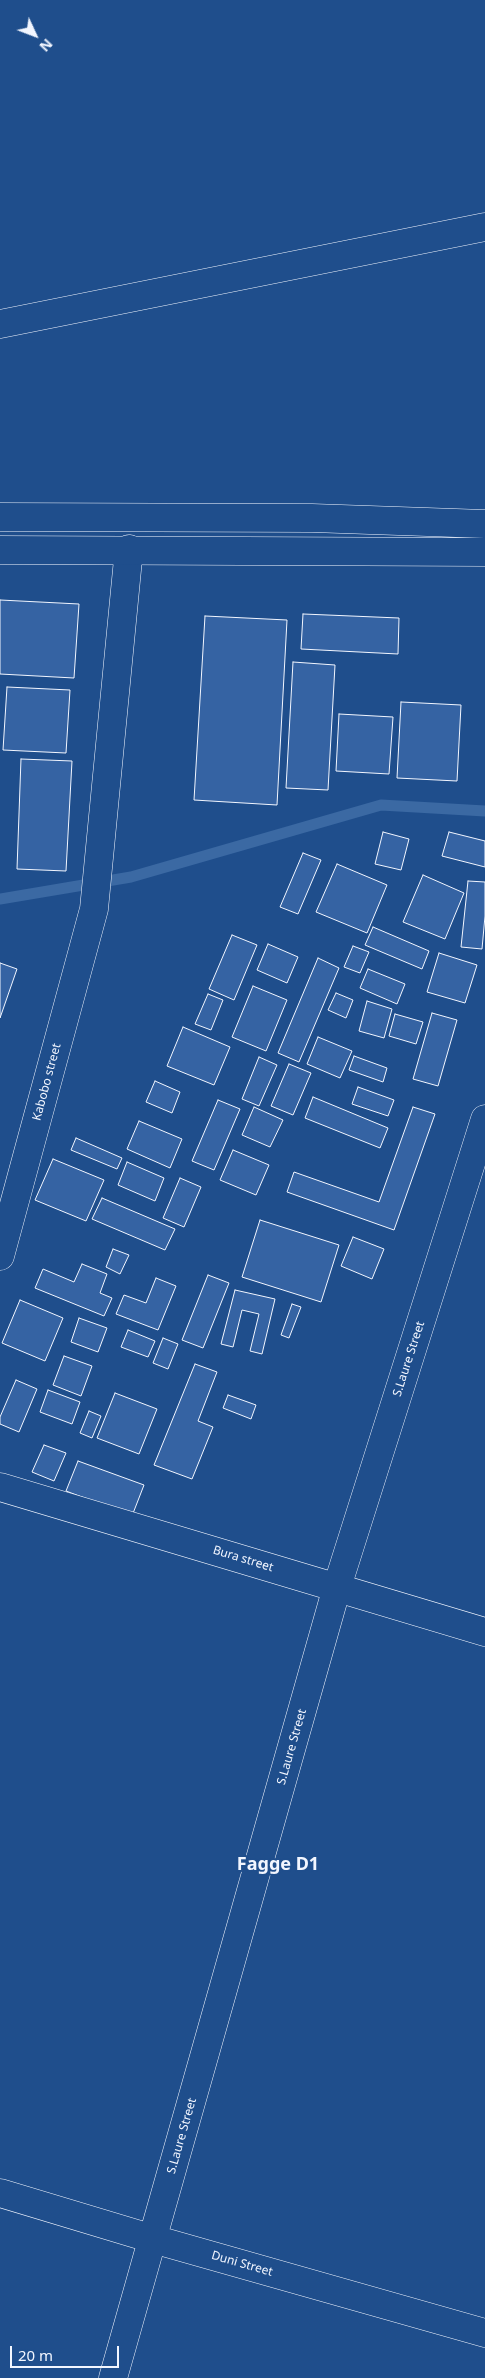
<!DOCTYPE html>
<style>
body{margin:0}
#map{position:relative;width:485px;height:2378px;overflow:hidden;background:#1f4e8c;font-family:"Noto Sans",sans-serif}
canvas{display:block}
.north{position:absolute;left:10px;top:10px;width:50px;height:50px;-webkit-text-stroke:4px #1f4e8c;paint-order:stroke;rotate:133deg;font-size:14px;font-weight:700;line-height:20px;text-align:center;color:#f2f6ff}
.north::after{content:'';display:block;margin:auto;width:18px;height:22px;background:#f2f6ff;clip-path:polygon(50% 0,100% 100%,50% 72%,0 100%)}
.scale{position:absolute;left:10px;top:2346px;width:109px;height:22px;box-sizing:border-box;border:2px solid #f2f6ff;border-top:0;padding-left:6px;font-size:15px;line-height:18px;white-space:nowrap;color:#f2f6ff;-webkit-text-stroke:4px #1f4e8c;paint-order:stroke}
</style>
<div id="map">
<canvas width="485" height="2378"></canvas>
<div class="north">N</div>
<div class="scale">20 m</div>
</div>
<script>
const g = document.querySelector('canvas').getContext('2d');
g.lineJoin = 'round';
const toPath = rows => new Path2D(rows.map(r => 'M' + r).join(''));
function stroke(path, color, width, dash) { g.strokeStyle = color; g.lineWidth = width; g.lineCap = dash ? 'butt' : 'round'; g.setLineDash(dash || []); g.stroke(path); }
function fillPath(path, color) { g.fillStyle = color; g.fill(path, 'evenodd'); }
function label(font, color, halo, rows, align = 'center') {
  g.font = font + ' "Noto Sans",sans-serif'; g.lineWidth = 4; g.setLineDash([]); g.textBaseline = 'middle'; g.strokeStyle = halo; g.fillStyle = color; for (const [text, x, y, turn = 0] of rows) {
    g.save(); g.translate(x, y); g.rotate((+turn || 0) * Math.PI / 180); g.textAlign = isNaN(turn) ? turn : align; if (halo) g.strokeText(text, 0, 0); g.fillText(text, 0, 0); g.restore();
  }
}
const stream = toPath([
 [0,899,131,877,381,805,485,811]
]);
const building = toPath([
 [0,600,79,604,74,678,0,674,0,600],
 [303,614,399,618,398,654,301,649,303,614],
 [205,616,287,620,277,805,194,800,205,616],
 [293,662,335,665,328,790,286,788,293,662],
 [7,687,70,690,66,753,3,750,7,687],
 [401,702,461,705,457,781,397,778,401,702],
 [339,714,393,717,389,774,336,771,339,714],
 [21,759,72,761,66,871,17,869,21,759],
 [383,832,409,839,401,870,375,864,383,832],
 [449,832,485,841,485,867,442,856,449,832],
 [303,853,321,860,298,914,280,907,303,853],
 [337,864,387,885,367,933,316,912,337,864],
 [423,875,464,893,445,939,403,922,423,875],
 [468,881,485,882,485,916,482,949,461,947,468,881],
 [373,927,429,951,422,969,365,945,373,927],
 [232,935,257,945,234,1000,209,989,232,935],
 [268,944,298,957,287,983,257,970,268,944],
 [353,946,369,952,360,973,344,967,353,946],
 [439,953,477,965,465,1003,427,992,439,953],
 [318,958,339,968,299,1062,278,1053,318,958],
 [0,963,17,969,0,1018,0,963],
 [368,969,405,984,397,1004,360,988,368,969],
 [253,986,287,1000,266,1051,232,1037,253,986],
 [336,993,353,1000,346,1018,328,1010,336,993],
 [208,994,223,1000,211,1030,195,1024,208,994],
 [367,1001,392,1009,384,1038,359,1031,367,1001],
 [432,1013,457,1020,438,1086,413,1079,432,1013],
 [395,1014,423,1022,416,1044,389,1036,395,1014],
 [183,1027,230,1047,214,1085,167,1066,183,1027],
 [318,1037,352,1051,340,1078,307,1064,318,1037],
 [354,1056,387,1068,383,1082,349,1070,354,1056],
 [259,1057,277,1065,259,1106,242,1099,259,1057],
 [289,1064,311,1073,293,1115,271,1106,289,1064],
 [155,1081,180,1092,172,1113,146,1102,155,1081],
 [358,1087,394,1100,388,1116,352,1104,358,1087],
 [313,1097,388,1128,380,1148,305,1118,313,1097],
 [218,1100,240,1109,214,1170,192,1161,218,1100],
 [254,1107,283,1120,270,1147,242,1135,254,1107],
 [413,1107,435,1114,394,1230,287,1192,294,1172,379,1202,413,1107],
 [139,1121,182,1139,170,1168,127,1149,139,1121],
 [76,1138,122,1158,117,1169,71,1150,76,1138],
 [233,1150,269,1165,256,1195,220,1180,233,1150],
 [53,1159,104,1180,86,1221,35,1200,53,1159],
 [127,1162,164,1178,155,1201,118,1185,127,1162],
 [180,1178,201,1187,184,1227,163,1218,180,1178],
 [102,1198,175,1229,165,1250,92,1219,102,1198],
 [260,1220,339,1245,321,1302,242,1277,260,1220],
 [353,1237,384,1249,372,1279,341,1266,353,1237],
 [113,1249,129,1255,120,1274,106,1267,113,1249],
 [82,1264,107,1274,100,1293,112,1298,104,1316,35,1288,43,1269,74,1282,82,1264],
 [208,1275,229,1283,203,1348,182,1340,208,1275],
 [156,1278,176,1286,158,1330,116,1314,124,1295,146,1303,156,1278],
 [235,1290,275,1299,262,1354,250,1351,259,1314,242,1310,233,1347,221,1344,235,1290],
 [20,1300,63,1318,45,1361,2,1343,20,1300],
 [292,1304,301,1307,289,1338,281,1335,292,1304],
 [79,1318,107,1328,98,1352,71,1342,79,1318],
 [128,1330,155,1341,148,1357,121,1347,128,1330],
 [163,1338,178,1344,168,1369,153,1363,163,1338],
 [64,1356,92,1366,81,1396,53,1385,64,1356],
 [195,1364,217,1372,198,1421,213,1427,192,1479,154,1465,195,1364],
 [16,1380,37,1389,19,1432,0,1424,0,1417,16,1380],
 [48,1390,80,1402,72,1424,40,1412,48,1390],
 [115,1393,157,1409,139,1454,97,1438,115,1393],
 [228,1395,256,1405,251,1419,223,1408,228,1395],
 [89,1411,101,1416,92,1438,80,1433,89,1411],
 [44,1445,66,1453,54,1481,32,1472,44,1445],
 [78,1461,144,1485,132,1516,66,1491,78,1461]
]);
const street = toPath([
 [0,324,485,227],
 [0,1256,94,909,129,549],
 [0,1487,485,1632],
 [0,2193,153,2239,485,2333],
 [113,2378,337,1587,485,1119]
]);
const secondary = toPath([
 [0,517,312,518,485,524],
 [0,550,485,552]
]);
const streetNames = [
 ["Kabobo street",47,1082,-75],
 ["S.Laure Street",409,1359,-72],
 ["Bura street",243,1559,17],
 ["S.Laure Street",292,1747,-74],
 ["S.Laure Street",182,2136,-74],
 ["Duni Street",242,2264,16]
];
const districtNames = [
 ["Fagge D1",278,1865]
];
stroke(stream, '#3b69a3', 11);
fillPath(building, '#3563a3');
stroke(building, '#f2f6ff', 1);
stroke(street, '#f2f6ff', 29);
stroke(secondary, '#f2f6ff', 29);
stroke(street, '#1f4e8c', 28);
stroke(secondary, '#1f4e8c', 28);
label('12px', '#f2f6ff', '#1f4e8c', streetNames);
label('bold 18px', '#f2f6ff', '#1f4e8c', districtNames);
</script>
